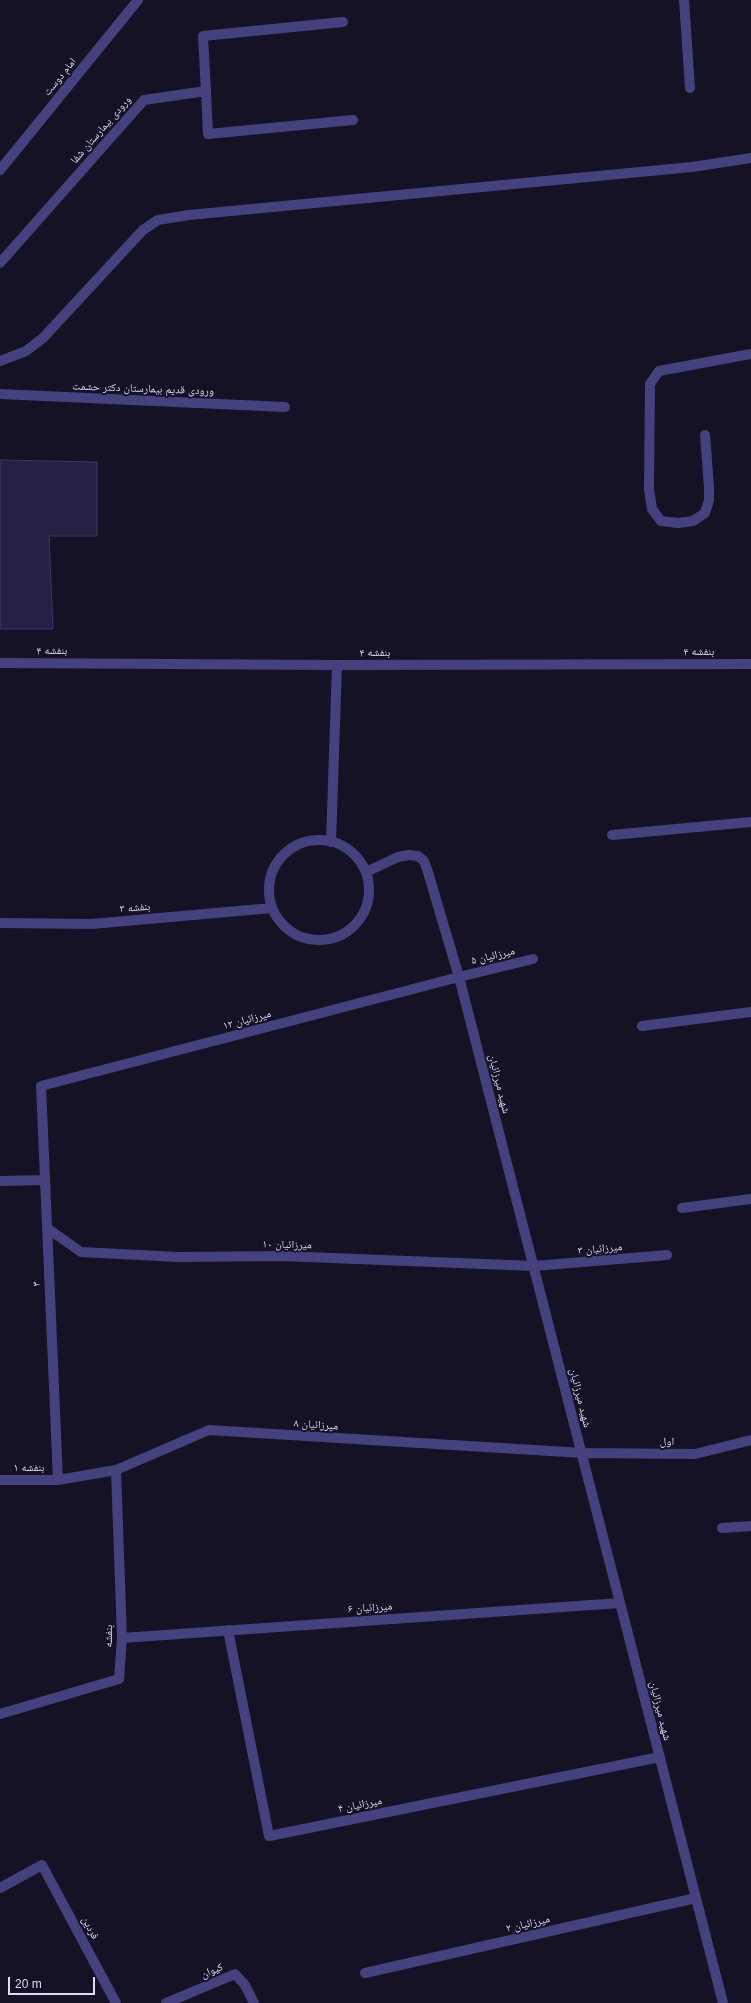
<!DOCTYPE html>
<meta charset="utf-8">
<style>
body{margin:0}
#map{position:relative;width:751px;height:2003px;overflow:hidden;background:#151225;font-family:Arial,sans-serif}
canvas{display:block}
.scale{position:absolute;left:8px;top:1977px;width:87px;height:18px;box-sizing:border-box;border:2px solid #dddafb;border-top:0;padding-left:5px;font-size:12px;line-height:14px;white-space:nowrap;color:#dddafb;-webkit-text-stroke:3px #151225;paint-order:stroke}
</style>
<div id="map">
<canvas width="751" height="2003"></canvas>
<div class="scale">20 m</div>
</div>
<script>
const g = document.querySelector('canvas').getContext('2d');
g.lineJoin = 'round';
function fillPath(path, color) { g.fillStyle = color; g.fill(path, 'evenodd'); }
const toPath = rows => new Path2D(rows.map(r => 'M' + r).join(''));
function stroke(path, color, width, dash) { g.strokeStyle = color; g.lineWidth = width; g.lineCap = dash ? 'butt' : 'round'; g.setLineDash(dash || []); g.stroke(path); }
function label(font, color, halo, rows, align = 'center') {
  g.font = font + ' Arial,"Noto Naskh Arabic",sans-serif'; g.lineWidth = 4; g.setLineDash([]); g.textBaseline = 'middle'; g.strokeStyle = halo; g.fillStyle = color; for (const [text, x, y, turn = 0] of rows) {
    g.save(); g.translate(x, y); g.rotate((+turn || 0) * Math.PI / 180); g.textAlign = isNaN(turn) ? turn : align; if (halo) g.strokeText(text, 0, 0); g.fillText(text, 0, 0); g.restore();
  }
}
const building = toPath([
 [0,460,97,462,97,536,49,536,53,629,0,629,0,460]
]);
const minor = toPath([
 [684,0,690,88],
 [206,91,208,134,353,120],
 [0,170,138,0],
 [0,263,144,100,206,91,203,36,343,22],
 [0,361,26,351,43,338,143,230,158,220,189,215,692,167,751,158],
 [0,394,285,407],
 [705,435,709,487,709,500,705,513,693,521,678,523,661,521,652,509,649,489,650,384,659,371,751,354],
 [0,663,337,665,751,664],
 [612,835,751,822],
 '269 890a50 50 0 1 1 100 0a50 50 0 1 1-100 0Z',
 [331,842,337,665],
 [366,872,398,857,409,855,418,856,424,861,427,869,459,977,723,2003],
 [0,923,92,924,272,908],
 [642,1026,751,1012],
 [0,1181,45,1180],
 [682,1208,751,1199],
 [47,1228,81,1252,178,1257,281,1256,534,1266,667,1255],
 [0,1480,58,1480,116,1470,209,1430,582,1453,695,1454,751,1440],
 [58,1480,41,1086,459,977,533,959],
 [722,1528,751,1526],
 [228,1630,269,1836,660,1757],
 [122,1638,620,1603],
 [0,1714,119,1679,122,1638,116,1470],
 [0,1888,42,1865,116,2003],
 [365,1973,696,1898],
 [166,2003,235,1974,245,1985,254,2003]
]);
const streetNames = [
 ["امام دوست",60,77,-51],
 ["ورودی بیمارستان شفا",101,130,-49],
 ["ورودی قدیم بیمارستان دکتر حشمت",143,389,2],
 ["بنفشه ۴",52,651],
 ["بنفشه ۴",699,652],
 ["بنفشه ۴",375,653],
 ["بنفشه ۳",135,908,-5],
 ["میرزائیان ۵",493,956,-13],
 ["میرزائیان ۱۲",247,1020,-15],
 ["شهید میرزائیان",499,1084,76],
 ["میرزائیان ۱۰",287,1245,1],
 ["میرزائیان ۳",600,1249,-5],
 ["۳",37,1284,-92],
 ["شهید میرزائیان",580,1398,76],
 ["میرزائیان ۸",316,1425,4],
 ["اول",667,1442,1],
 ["بنفشه ۱",29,1468],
 ["میرزائیان ۶",370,1608,-4],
 ["بنفشه",109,1636,-89],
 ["شهید میرزائیان",660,1711,76],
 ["میرزائیان ۴",360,1805,-11],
 ["میرزائیان ۲",528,1924,-13],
 ["فردین",90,1928,62],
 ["کیوان",212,1971,-23]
];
fillPath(building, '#272044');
stroke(building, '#3f356d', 1);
stroke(minor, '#43427f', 10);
label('11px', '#dddafb', '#151225', streetNames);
</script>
